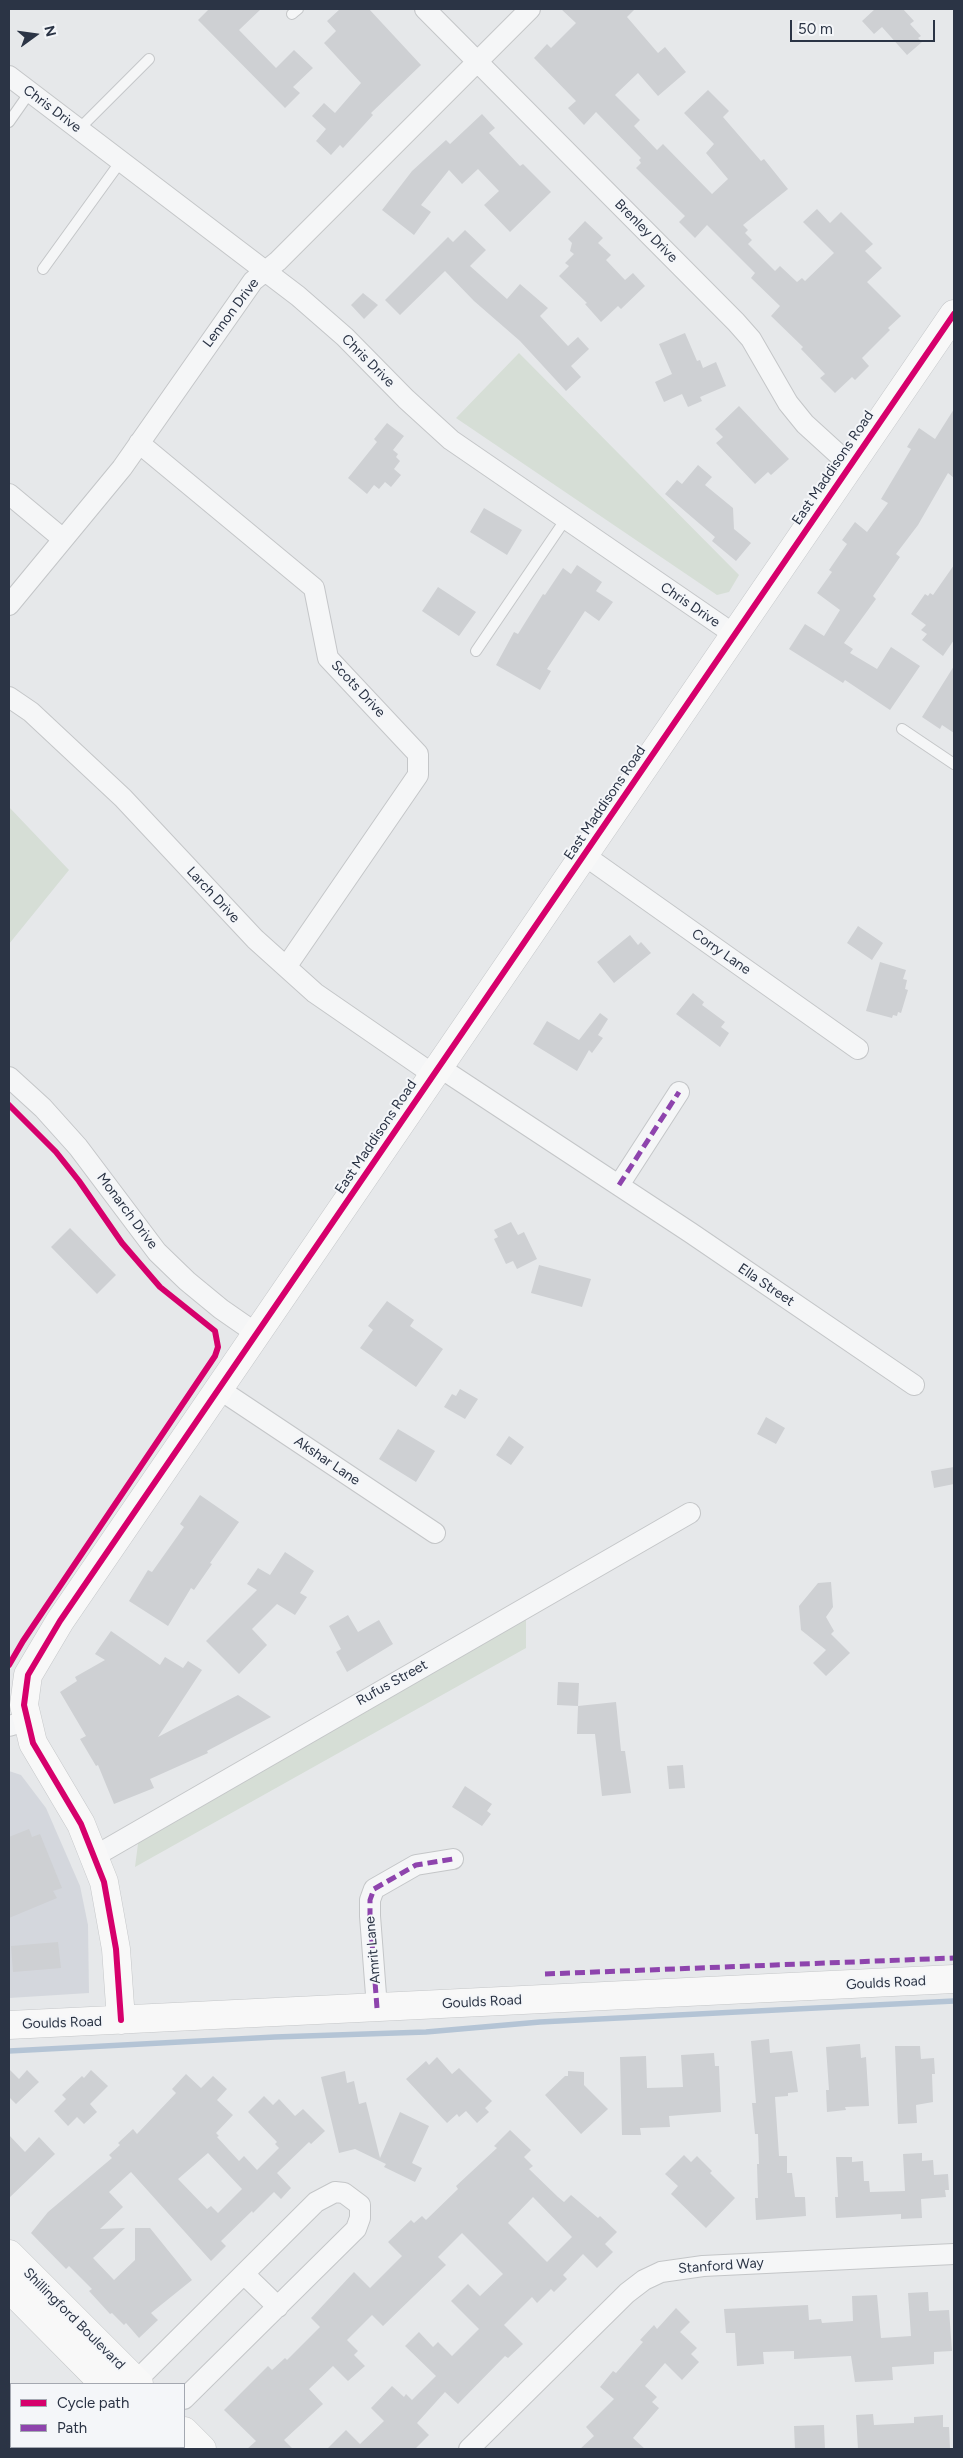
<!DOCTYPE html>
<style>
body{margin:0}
#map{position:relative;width:963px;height:2458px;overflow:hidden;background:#e6e8ea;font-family:Figtree,sans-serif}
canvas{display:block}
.frame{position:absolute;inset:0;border:10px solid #2b3445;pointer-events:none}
.legend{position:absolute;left:10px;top:2383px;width:175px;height:65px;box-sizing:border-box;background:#f4f6f9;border:1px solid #a4a8b1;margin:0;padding:6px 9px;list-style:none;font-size:15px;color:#2b3445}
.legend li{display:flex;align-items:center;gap:10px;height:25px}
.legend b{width:25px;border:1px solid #a4a8b1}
.north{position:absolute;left:10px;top:10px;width:50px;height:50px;-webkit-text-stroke:4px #f4f6f9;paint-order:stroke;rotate:76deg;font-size:14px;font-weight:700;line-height:20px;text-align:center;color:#2b3445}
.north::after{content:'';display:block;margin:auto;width:18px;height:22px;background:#2b3445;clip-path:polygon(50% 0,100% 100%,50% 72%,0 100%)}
.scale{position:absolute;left:790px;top:20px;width:145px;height:22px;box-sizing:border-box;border:2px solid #2b3445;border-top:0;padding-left:6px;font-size:15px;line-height:18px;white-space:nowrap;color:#2b3445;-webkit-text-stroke:4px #f4f6f9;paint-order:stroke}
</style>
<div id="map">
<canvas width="963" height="2458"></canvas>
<div class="frame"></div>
<ul class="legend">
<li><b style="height:6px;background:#d6006c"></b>Cycle path</li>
<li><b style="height:6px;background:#8e44ad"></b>Path</li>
</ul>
<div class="north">N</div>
<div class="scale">50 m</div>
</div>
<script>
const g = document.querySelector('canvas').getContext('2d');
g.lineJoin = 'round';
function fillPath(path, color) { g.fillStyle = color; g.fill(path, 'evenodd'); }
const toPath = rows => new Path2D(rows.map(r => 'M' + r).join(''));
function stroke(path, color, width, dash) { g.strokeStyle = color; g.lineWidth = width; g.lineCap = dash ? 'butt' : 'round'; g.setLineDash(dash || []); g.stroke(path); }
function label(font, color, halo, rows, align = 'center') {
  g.font = font + ' Figtree,sans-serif'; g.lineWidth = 4; g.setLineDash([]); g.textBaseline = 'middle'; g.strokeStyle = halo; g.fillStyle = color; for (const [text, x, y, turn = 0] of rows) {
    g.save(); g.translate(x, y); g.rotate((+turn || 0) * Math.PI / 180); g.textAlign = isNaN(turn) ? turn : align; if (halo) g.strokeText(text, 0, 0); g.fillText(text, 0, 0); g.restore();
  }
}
const built = toPath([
 [9,1771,21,1775,46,1808,80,1886,88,1925,89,1993,9,1998]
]);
const green = toPath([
 [519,353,739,575,729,592,717,595,456,418],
 [9,807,69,870,9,944],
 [526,1616,526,1648,135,1867,139,1836]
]);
const stream = toPath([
 [9,2051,275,2037,426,2032,540,2022,954,2001]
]);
const building = toPath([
 [209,9,261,9,239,30,276,68,294,50,313,68,293,87,300,93,285,108,198,20],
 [340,9,369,9,421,65,371,113,373,115,343,148,340,145,331,155,316,141,326,129,312,116,324,103,335,113,361,83,324,43,336,31,327,21],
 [561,9,635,9,627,17,658,53,665,47,686,72,658,96,638,73,615,95,640,120,634,126,657,150,663,144,712,194,728,179,706,153,714,144,684,113,708,90,729,111,723,117,761,161,764,159,788,189,743,225,748,230,745,233,752,240,748,244,775,271,780,266,797,282,802,278,805,281,834,253,803,222,817,209,830,223,841,212,873,244,865,251,882,268,867,282,901,316,888,328,890,330,862,358,869,366,855,380,852,377,835,393,820,378,825,374,801,349,803,347,771,316,780,306,751,278,755,273,707,225,695,238,679,222,685,216,636,168,641,163,639,160,641,158,596,112,584,125,568,108,576,101,534,58,547,44,551,48,576,23],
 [875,9,903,9,914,21,910,24,921,36,918,38,922,42,907,55,882,27,874,34,862,21],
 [482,114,495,128,489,133,520,166,523,164,551,192,510,232,484,205,499,191,478,169,462,184,449,170,421,205,431,212,414,235,382,210,412,171,446,140,450,144],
 [585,221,603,238,598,243,611,255,606,260,625,280,633,273,645,286,621,309,618,306,601,322,585,304,587,303,559,276,569,266,565,263,574,254,570,251,572,243,568,239],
 [465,230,486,250,470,266,507,299,520,284,548,308,540,316,568,346,578,337,589,349,571,366,581,377,566,391,520,341,474,301,445,271,400,315,385,300,448,237,453,242],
 [363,293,378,305,364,319,351,305],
 [685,333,697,361,700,360,703,368,716,362,726,386,700,397,702,401,688,407,682,394,664,402,655,382,672,374,659,344],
 [739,406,789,459,771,475,768,472,755,484,716,443,723,437,715,429],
 [954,409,954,478,948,473,918,525,896,554,900,557,873,596,876,599,844,643,853,649,850,653,877,669,891,647,920,666,890,710,845,680,843,683,789,649,805,624,824,636,840,610,817,593,832,572,829,570,847,544,842,540,855,522,867,532,888,503,881,499,911,449,907,447,919,428,935,439],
 [387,423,404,436,393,450,398,454,396,457,400,461,394,469,401,475,391,487,385,482,379,489,374,485,367,494,348,478,377,442,374,439],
 [698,465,712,477,705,485,733,508,734,529,751,543,736,561,712,541,715,537,665,494,677,480,682,484],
 [484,508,522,530,507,555,470,532],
 [577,565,602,582,596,591,613,602,599,621,585,611,547,669,551,671,540,690,496,665,514,632,518,634,543,594,545,595,563,568,571,574],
 [954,565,954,640,943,656,922,640,927,634,921,630,926,625,911,614,925,594,928,596,930,593,933,595],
 [438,587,476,612,459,636,422,611],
 [954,666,954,733,942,725,940,729,922,717],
 [858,926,883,943,872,960,847,943],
 [630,935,638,945,641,942,651,953,614,983,597,962],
 [880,962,906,970,903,979,907,980,905,989,908,990,901,1013,898,1012,897,1016,893,1015,892,1018,866,1011],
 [693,993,704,1002,702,1005,725,1022,721,1027,729,1033,720,1047,676,1014],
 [600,1013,608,1019,598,1035,603,1038,592,1053,589,1050,577,1071,533,1044,547,1021,579,1040],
 [511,1222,518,1235,524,1232,537,1259,517,1269,513,1261,506,1264,494,1239,498,1237,494,1230],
 [70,1228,116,1275,97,1294,51,1247],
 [539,1265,591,1279,582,1307,531,1293],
 [387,1301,414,1320,410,1326,443,1349,416,1387,360,1348,373,1330,368,1326],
 [460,1389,478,1399,465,1419,444,1407,452,1394,456,1396],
 [766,1417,785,1428,776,1444,757,1434],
 [398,1429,435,1451,416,1482,379,1459],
 [509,1436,524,1447,511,1465,496,1455],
 [954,1467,954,1484,934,1488,931,1471],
 [200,1495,239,1522,210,1563,212,1564,194,1590,191,1588,168,1626,129,1601,148,1570,152,1572,184,1527,180,1524],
 [285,1552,314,1571,300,1593,307,1597,295,1615,277,1604,252,1629,267,1645,239,1674,206,1641,257,1590,247,1584,258,1568,270,1575],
 [831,1582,833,1607,826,1617,834,1631,831,1634,850,1653,826,1676,813,1663,826,1650,801,1630,799,1606,818,1583],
 [348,1615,358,1632,379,1620,393,1644,347,1672,336,1652,341,1649,329,1626],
 [111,1631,160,1665,165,1657,183,1668,188,1661,202,1670,158,1737,238,1695,271,1717,207,1751,208,1753,150,1779,154,1788,114,1804,98,1765,96,1766,80,1739,86,1736,60,1692,77,1681,75,1677,105,1660,95,1654],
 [558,1682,579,1683,578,1706,616,1702,621,1751,625,1751,631,1793,602,1796,595,1734,577,1734,578,1706,557,1705],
 [683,1765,685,1788,669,1789,667,1766],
 [465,1786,492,1804,487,1811,491,1814,482,1826,452,1807],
 [29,1829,32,1837,40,1834,62,1888,53,1891,57,1898,9,1918,9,1837],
 [58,1942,61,1968,13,1972,11,1946],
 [769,2039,770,2053,792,2051,798,2092,788,2093,788,2096,775,2097,779,2156,787,2156,787,2173,792,2173,795,2197,805,2197,806,2216,756,2220,755,2198,758,2198,757,2164,759,2164,758,2134,755,2134,752,2103,756,2103,751,2041],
 [860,2044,861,2058,866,2057,869,2106,845,2107,846,2110,827,2112,826,2090,829,2090,826,2047],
 [895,2046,920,2046,921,2059,934,2058,935,2074,932,2074,933,2102,916,2105,917,2123,898,2124],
 [714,2053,715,2066,719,2066,721,2112,669,2116,670,2127,640,2128,641,2135,622,2135,620,2057,646,2056,647,2088,683,2087,681,2055],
 [437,2057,452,2074,459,2068,492,2101,485,2108,489,2112,477,2123,466,2111,459,2117,457,2114,447,2123,406,2079,426,2061,429,2065],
 [9,2069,19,2079,27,2070,39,2082,16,2104,9,2097],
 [91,2070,108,2086,90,2104,97,2112,84,2124,77,2117,68,2126,54,2111,66,2099,62,2095,82,2076,84,2078],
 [345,2071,347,2083,354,2081,359,2104,366,2102,380,2158,400,2112,429,2126,412,2163,422,2168,415,2182,384,2167,386,2164,355,2149,339,2153,321,2077],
 [568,2071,584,2072,584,2085,608,2109,581,2134,545,2095,565,2076,568,2076],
 [186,2074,201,2088,213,2076,227,2089,217,2100,233,2115,216,2133,219,2136,217,2137,239,2161,244,2156,257,2170,279,2148,275,2144,277,2142,248,2112,264,2096,273,2105,279,2099,295,2116,303,2109,325,2131,311,2144,309,2142,277,2173,291,2188,281,2199,274,2192,253,2213,252,2211,221,2241,226,2246,211,2261,131,2172,109,2192,123,2207,100,2229,125,2228,93,2258,114,2280,135,2260,135,2228,150,2228,192,2280,151,2313,158,2320,139,2338,126,2323,124,2325,112,2313,110,2314,89,2291,92,2289,69,2266,66,2269,31,2233,48,2212,112,2158,109,2155,120,2145,118,2143,133,2129,137,2134,176,2093,172,2089],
 [208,2153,242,2189,218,2213,211,2206,207,2209,178,2179],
 [510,2130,531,2150,524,2157,533,2166,529,2169,558,2197,564,2202,571,2195,598,2218,600,2216,617,2232,605,2244,613,2252,597,2268,583,2254,563,2275,567,2279,554,2292,551,2289,537,2303,532,2297,504,2325,523,2344,508,2358,505,2356,458,2404,445,2392,417,2423,429,2435,415,2449,327,2449,346,2430,360,2444,384,2421,371,2408,392,2386,404,2397,406,2394,412,2400,436,2376,405,2346,419,2332,433,2347,438,2342,452,2356,479,2329,451,2301,468,2284,480,2296,503,2274,462,2233,438,2257,446,2265,383,2326,372,2315,347,2340,358,2351,354,2355,365,2366,348,2381,333,2366,309,2389,323,2404,284,2440,293,2449,247,2449,256,2441,224,2410,268,2366,272,2370,285,2358,287,2360,320,2327,311,2318,354,2272,370,2288,402,2256,388,2242,411,2220,414,2223,422,2216,426,2220,458,2189,456,2186,497,2148,494,2146],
 [533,2197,572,2237,547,2262,508,2223],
 [9,2135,25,2152,39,2137,55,2154,9,2198],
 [922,2153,922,2161,933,2160,934,2175,948,2174,949,2190,945,2190,946,2197,921,2199,922,2218,901,2219,901,2214,836,2218,835,2197,838,2197,836,2157,852,2157,852,2162,863,2161,864,2181,869,2181,870,2192,905,2191,903,2154],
 [684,2155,691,2162,697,2156,712,2171,710,2173,735,2198,706,2228,671,2194,678,2186,665,2174],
 [928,2292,929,2311,949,2310,952,2351,934,2352,934,2364,892,2367,893,2380,855,2382,851,2356,794,2359,794,2351,763,2352,764,2364,737,2366,735,2333,726,2333,724,2309,808,2305,809,2320,821,2319,822,2323,853,2321,852,2296,877,2295,881,2338,911,2336,908,2293],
 [676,2308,690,2322,680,2332,697,2348,691,2354,699,2362,682,2380,665,2363,645,2386,657,2397,652,2402,659,2408,633,2438,645,2449,580,2449,594,2436,586,2427,614,2399,600,2387,613,2371,616,2373,643,2342,640,2340,654,2325,657,2329],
 [873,2414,874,2425,914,2423,914,2417,943,2415,943,2427,949,2427,950,2449,858,2449,856,2415],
 [824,2425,825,2449,795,2449,794,2426]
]);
const lane = toPath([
 [292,14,298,9],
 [9,122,30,92],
 [79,129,149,59],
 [43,269,121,161],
 [476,651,565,520],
 [902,729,954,764]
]);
const street = toPath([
 [425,9,736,322,751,339,788,403,805,424,850,465],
 [9,76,298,296,345,337,406,399,451,440,735,635],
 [139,443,314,588,328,658,418,754,418,775,286,967],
 [9,494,63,539],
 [9,605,122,468,253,281,278,261,530,9],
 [9,697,31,712,123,798,255,939,315,993,434,1075],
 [584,855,858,1049],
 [439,1067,691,1233,914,1385],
 [9,1077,43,1108,78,1147,157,1252,187,1281,221,1309,257,1334],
 [619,1185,679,1092],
 [219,1389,435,1533],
 [9,1726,26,1721],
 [95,1856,690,1513],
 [377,2008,370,1916,370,1900,374,1889,416,1865,453,1859],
 [244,2274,278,2307],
 [133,2384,316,2202,335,2192,344,2193,360,2205,360,2218,356,2229,184,2399],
 [469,2449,627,2293,644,2280,661,2272,703,2266,954,2254]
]);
const secondary = toPath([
 [121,2020,116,1949,104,1882,81,1824,33,1743,24,1705,28,1675,60,1621,954,314],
 [9,2025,954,1979],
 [9,2254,139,2384],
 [9,2288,104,2384],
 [184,2431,202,2449],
 [165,2447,168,2449]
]);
const quiet = toPath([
 [619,1185,679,1092],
 [545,1974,954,1958],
 [377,2008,370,1916,370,1900,374,1889,416,1865,453,1859]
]);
const cycleway = toPath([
 [9,1105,56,1152,79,1181,122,1243,160,1287,215,1331,218,1347,215,1356,23,1641,9,1665],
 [121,2020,116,1949,104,1882,81,1824,33,1743,24,1705,28,1675,60,1621,954,314]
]);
const streetNames = [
 ["Chris Drive",52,109,37],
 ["Brenley Drive",646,231,45],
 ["Lennon Drive",231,313,-53],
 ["Chris Drive",368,361,45],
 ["East Maddisons Road",833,468,-56],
 ["Chris Drive",690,605,34],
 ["Scots Drive",358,689,47],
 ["East Maddisons Road",605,803,-56],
 ["Larch Drive",213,895,47],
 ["Corry Lane",721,952,35],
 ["East Maddisons Road",376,1137,-56],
 ["Monarch Drive",127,1211,53],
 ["Ella Street",766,1285,34],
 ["Akshar Lane",327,1461,34],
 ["Rufus Street",392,1683,-29],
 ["Amrit Lane",373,1950,-95],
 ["Goulds Road",886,1983,-3],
 ["Goulds Road",482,2002,-3],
 ["Goulds Road",62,2023,-2],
 ["Stanford Way",721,2266,-4],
 ["Shillingford Boulevard",74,2319,45]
];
fillPath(built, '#d4d7dd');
fillPath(green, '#d6ded6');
stroke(stream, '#b4c4d5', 5.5);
fillPath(building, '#ced0d3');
stroke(lane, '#c4c6c8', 12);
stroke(street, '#c4c6c8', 22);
stroke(secondary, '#c4c6c8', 29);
stroke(lane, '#f5f6f7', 10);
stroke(street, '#f5f6f7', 20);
stroke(secondary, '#f8f8f8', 28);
stroke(quiet, '#8e44ad', 5, [10, 5]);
stroke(cycleway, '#d6006c', 6);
label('14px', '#2b3445', '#f4f6f9', streetNames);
</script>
